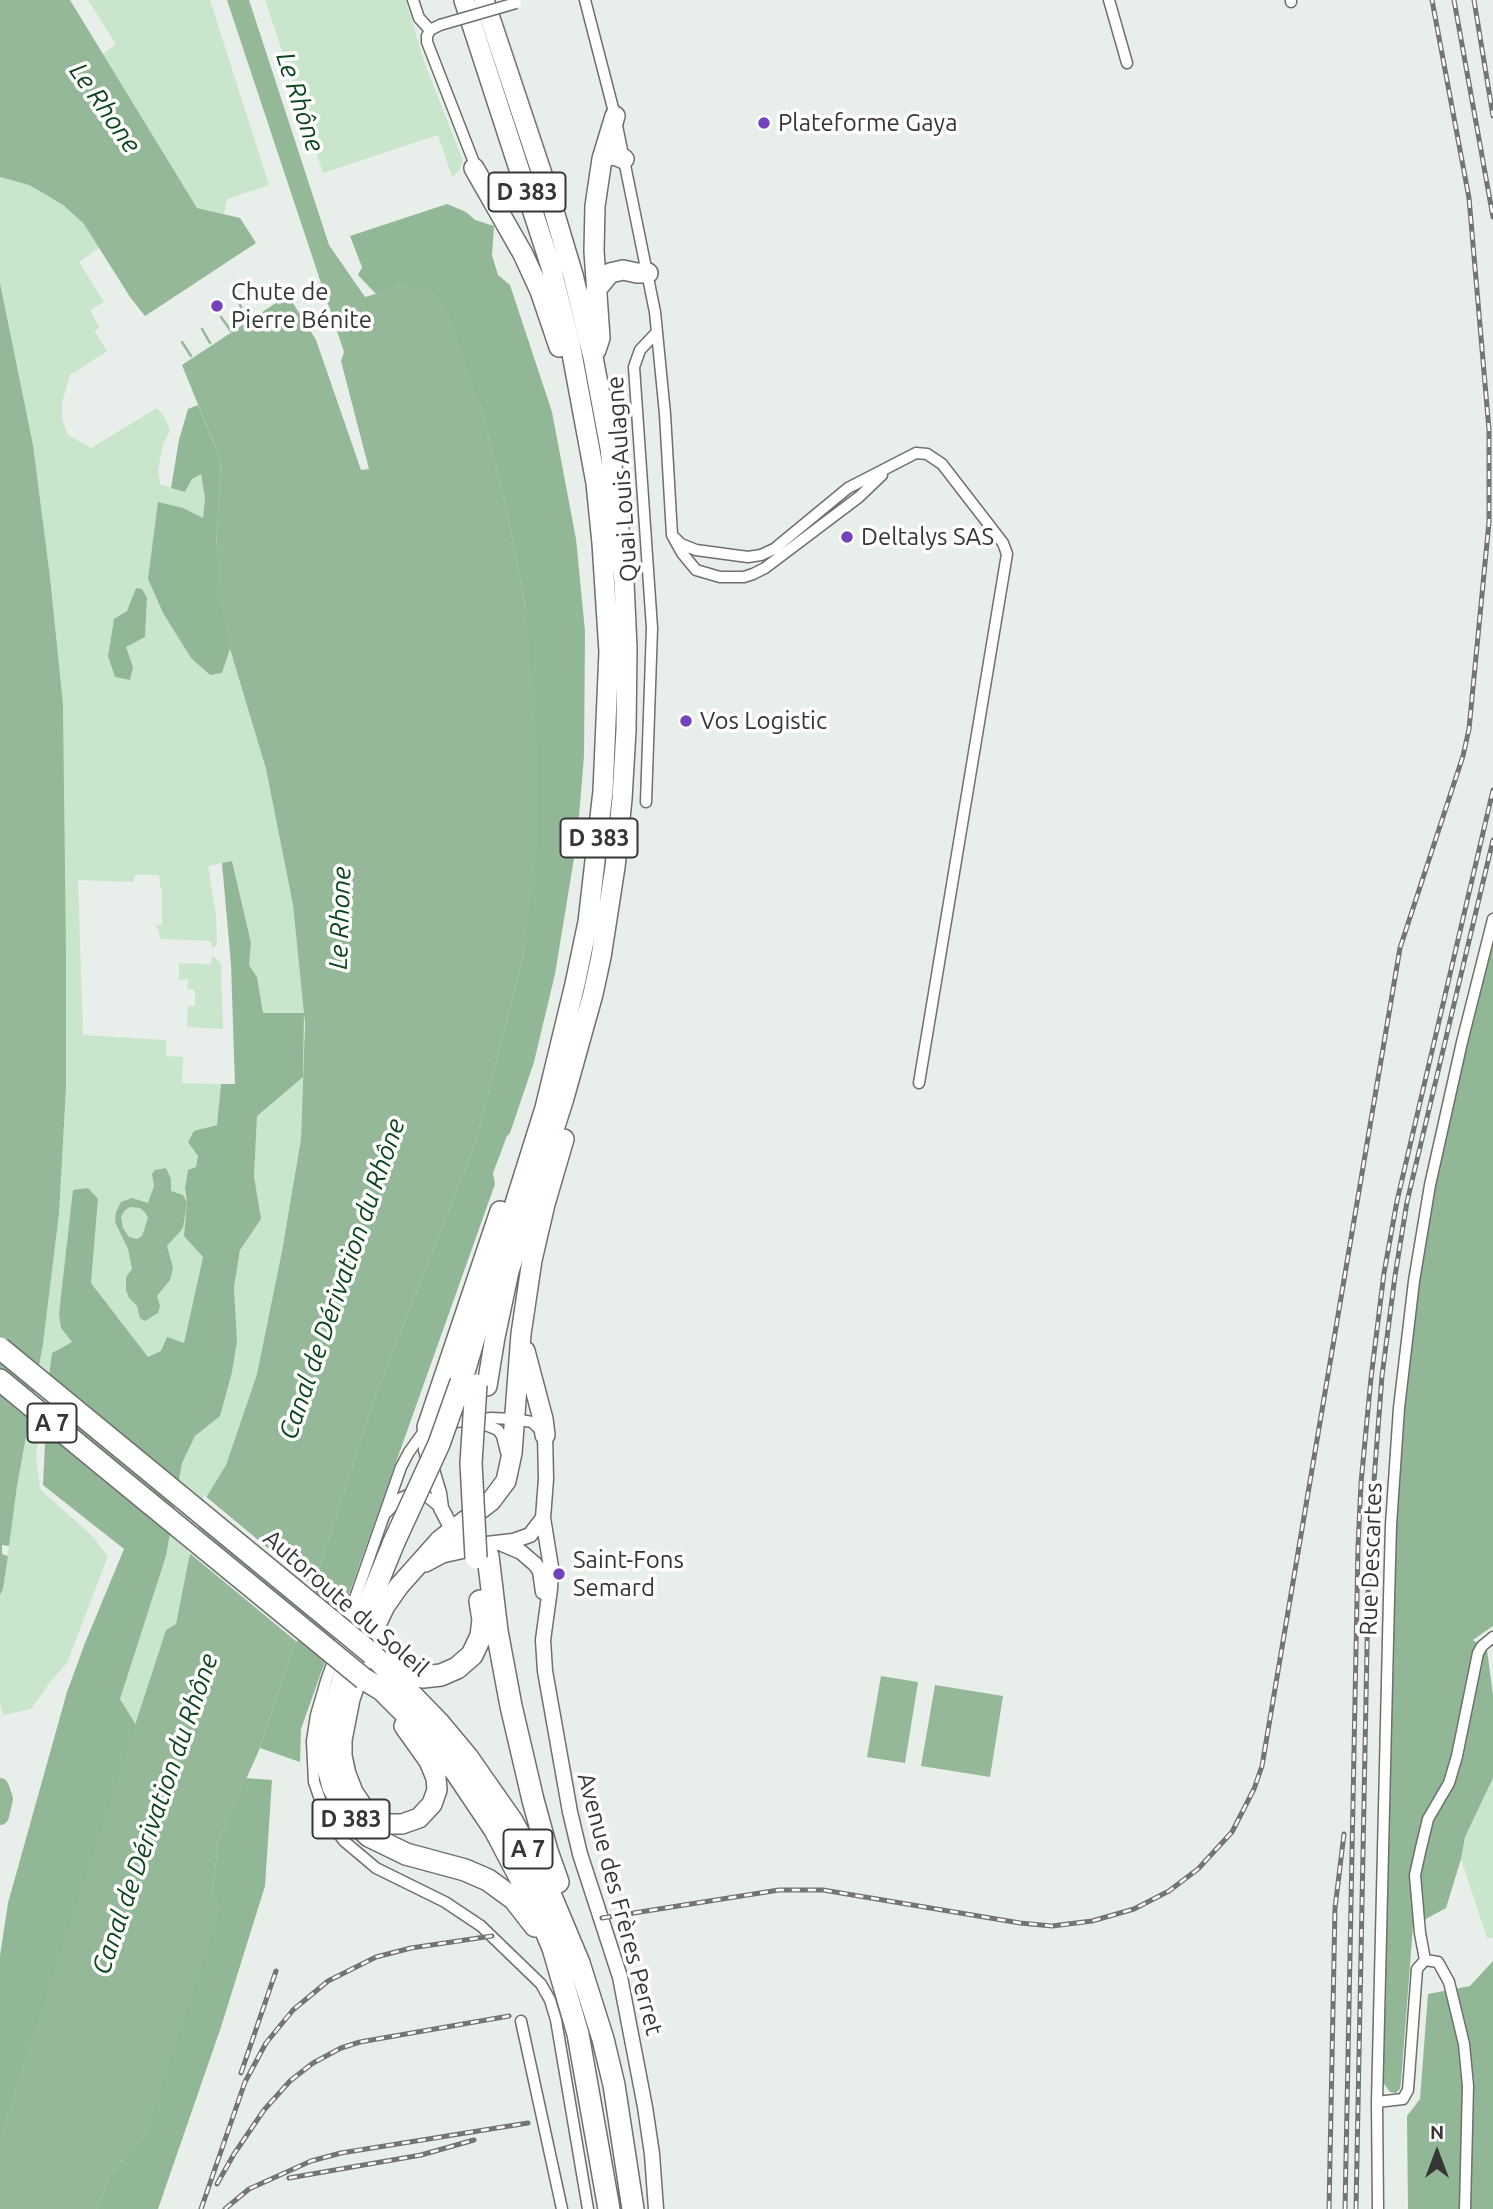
<!DOCTYPE html>
<meta charset="utf-8">
<style>
body{margin:0}
#map{position:relative;width:1493px;height:2209px;overflow:hidden;background:#e8eee9;font-family:Ubuntu,sans-serif}
canvas{display:block}
.north{position:absolute;left:1402px;top:2118px;width:70px;height:70px;-webkit-text-stroke:5px #fff;paint-order:stroke;rotate:0deg;font-size:19px;font-weight:700;line-height:28px;text-align:center;color:#353735}
.north::after{content:'';display:block;margin:auto;width:24px;height:32px;background:#353735;clip-path:polygon(50% 0,100% 100%,50% 72%,0 100%)}
</style>
<div id="map">
<canvas width="1493" height="2209"></canvas>
<div class="north">N</div>
</div>
<script>
const g = document.querySelector('canvas').getContext('2d');
g.lineJoin = 'round';
function fillPath(path, color) { g.fillStyle = color; g.fill(path, 'evenodd'); }
const toPath = rows => new Path2D(rows.map(r => 'M' + r).join(''));
function stroke(path, color, width, dash) { g.strokeStyle = color; g.lineWidth = width; g.lineCap = dash ? 'butt' : 'round'; g.setLineDash(dash || []); g.stroke(path); }
function label(font, color, halo, rows, align = 'center') {
  g.font = font + ' Ubuntu,sans-serif'; g.lineWidth = 7; g.setLineDash([]); g.textBaseline = 'middle'; g.strokeStyle = halo; g.fillStyle = color; for (const [text, x, y, turn = 0] of rows) {
    g.save(); g.translate(x, y); g.rotate((+turn || 0) * Math.PI / 180); g.textAlign = isNaN(turn) ? turn : align; if (halo) g.strokeText(text, 0, 0); g.fillText(text, 0, 0); g.restore();
  }
}
const green = toPath([
 [88,0,210,0,269,185,227,199,224,214,197,208,103,54,116,44],
 [265,0,406,0,425,64,463,161,459,171,452,177,438,135,323,173],
 [0,177,29,185,63,205,84,224,99,248,79,262,104,302,90,310,99,327,95,332,107,351,70,375,62,403,62,419,68,435,91,448,157,408,165,418,170,431,163,444,158,471,160,484,185,492,192,479,201,474,205,498,203,519,183,508,148,579,163,613,191,658,210,675,222,673,230,649,266,769,293,905,304,1013,263,1014,257,977,249,965,251,943,232,861,208,866,216,916,217,945,212,948,211,941,161,939,156,925,162,925,162,890,160,885,159,875,135,875,133,882,78,880,83,1035,166,1040,166,1056,183,1057,182,1083,221,1084,217,1125,209,1126,196,1168,188,1171,185,1188,187,1203,203,1257,184,1343,148,1357,91,1283,98,1199,73,1190,61,1328,73,1342,52,1353,36,1455,40,1489,91,1535,108,1556,67,1663,51,1681,31,1709,3,1715,0,1703,0,1595,3,1589,17,1486,43,1344,59,1214,66,1088,63,704,50,577,33,445,0,283],
 [136,588,147,598,145,637,108,656,114,619,127,612],
 [212,956,216,958,221,964,223,1029,187,1027,188,1006,195,1006,195,992,193,989,187,989,188,979,179,980,179,963,211,964],
 [303,1077,301,1139,282,1251,257,1374,226,1465,207,1496,189,1558,176,1624,166,1630,136,1725,119,1699,166,1556,182,1462,195,1436,220,1416,237,1341,234,1287,240,1250,261,1219,254,1176,257,1115],
 [1493,1778,1493,1938,1487,1938,1461,1859,1465,1837]
]);
const forest = toPath([
 [447,204,466,212,475,220,494,226,492,255,498,275,510,285,552,412,576,539,585,631,584,756,577,840,555,974,534,1062,510,1133,507,1136,493,1173,495,1184,301,1729,300,1762,260,1748,377,1392,475,1144,525,949,527,615,506,507,480,405,405,285,376,294,358,275,362,267,350,236],
 [198,405,221,461,216,547,230,649,222,673,210,675,191,658,163,613,148,579,158,502,183,508,203,518,205,498,201,474,192,479,185,492,171,488,179,440,188,409],
 [136,588,142,589,147,598,145,637,126,647,133,667,130,680,115,677,108,656,114,619,127,611],
 [232,861,251,943,249,965,257,977,263,1013,304,1013,303,1077,257,1116,254,1176,261,1219,240,1250,234,1287,237,1341,232,1372,220,1416,195,1436,182,1463,166,1556,120,1699,136,1725,0,2140,0,1956,8,1903,67,1692,85,1643,124,1549,43,1485,48,1382,52,1353,72,1342,61,1328,59,1314,73,1190,88,1188,98,1199,91,1283,148,1357,161,1351,167,1337,184,1343,203,1257,184,1236,187,1203,185,1188,188,1170,196,1167,198,1156,188,1142,194,1131,217,1125,221,1084,235,1084,231,964,222,863],
 [1493,936,1493,1626,1473,1640,1487,1650,1493,1695,1493,1778,1465,1837,1461,1859,1446,1908,1413,1926,1401,2082,1400,2089,1396,2093,1390,2092,1382,2081,1391,1762,1394,1555,1404,1402,1421,1262,1435,1181,1473,1013],
 [246,1778,272,1780,265,1886,221,2027,158,2209,97,2209,110,2174,146,2135,213,1889,218,1842],
 [1493,1961,1493,2209,1408,2209,1407,2116,1420,2099,1428,1994,1470,1986]
]);
const water = toPath([
 [0,0,70,0,197,208,240,218,256,243,145,316,130,297,84,224,63,205,43,193,29,185,0,177],
 [227,0,249,0,329,245,365,297,405,285,429,286,447,307,480,405,506,507,527,615,537,742,538,843,525,949,475,1144,377,1392,260,1748,218,1842,213,1889,221,1909,146,2135,110,2174,97,2209,0,2209,0,2140,166,1630,176,1624,189,1558,207,1496,226,1465,257,1374,282,1251,301,1139,305,1024,293,905,266,769,230,649,218,594,216,547,221,461,182,365,288,295,316,340,361,470,369,469,341,361,344,352],
 [0,283,33,445,50,577,63,704,66,957,66,1088,59,1214,43,1344,17,1486,9,1546,2,1545,2,1554,8,1556,3,1589,0,1595],
 [166,1168,171,1179,171,1191,183,1195,187,1203,183,1228,167,1246,173,1268,170,1280,157,1296,160,1306,158,1313,145,1321,140,1318,137,1306,129,1298,126,1290,126,1277,132,1269,128,1249,115,1222,116,1212,121,1202,132,1198,148,1203,154,1186,152,1174,155,1170],
 [130,1207,140,1208,145,1212,148,1218,142,1236,137,1239,129,1237,123,1228,121,1217,125,1210],
 [881,1676,918,1682,905,1763,867,1757],
 [935,1685,1003,1696,990,1777,921,1766]
]);
const pier = toPath([
 [204,1495,316,1588,307,1614,196,1521],
 [195,1525,306,1617,297,1642,187,1551]
]);
const stream = toPath([
 [240,305,247,320],
 [221,317,231,331],
 [202,329,210,343],
 [182,342,191,356]
]);
const river = toPath([
 [0,1787,4,1799,0,1816]
]);
const minor = toPath([
 [413,0,419,18,430,30],
 [585,0,615,116,655,312,665,414,672,535,682,553,696,570,713,575,720,577,744,577,753,574,765,568,859,497,882,475],
 [1109,0,1127,63],
 [1291,0,1291,2],
 [440,25,430,30,427,36,427,42,473,160,474,168],
 [672,535,681,544,696,550,748,557,761,555,774,549,848,488,916,453,927,454,942,464,1003,543,1007,554,919,1083],
 [646,802,652,628,634,367,640,350,657,332],
 [476,1421,498,1430,502,1436,506,1452],
 [447,1423,491,1418,514,1419,532,1422,544,1434],
 [427,1427,409,1452,401,1467,326,1681,316,1715,312,1741,314,1782,322,1805,332,1825,344,1841,376,1868,445,1902,481,1926,541,1984,550,2000,556,2020,588,2209],
 [387,1512,399,1499,412,1493,426,1496,441,1508],
 [1425,1960,1420,1933,1415,1875,1421,1848,1428,1819,1449,1783,1457,1756,1478,1653,1482,1646,1493,1637],
 [1425,1960,1438,1962,1449,1982,1464,2044,1468,2086,1465,2209],
 [521,2021,562,2209],
 [1377,2102,1403,2099,1408,2090,1417,1969,1425,1960],
 [1378,2209,1377,2102,1389,1598,1391,1525,1399,1408,1414,1281,1430,1185,1462,1042,1493,919]
]);
const tertiary = toPath([
 [427,1427,426,1450,439,1493,441,1508,453,1531,478,1545,513,1541,530,1535,543,1518],
 [545,1435,546,1479,543,1518,551,1567,550,1589,543,1640,545,1671,570,1812,580,1854,620,1977,645,2107,652,2154,656,2209],
 [500,1543,521,1552,535,1564,540,1571,543,1592]
]);
const trunk = toPath([
 [464,0,551,267,570,343,596,483,602,543,609,652,603,791,588,922,575,984,545,1108,500,1251],
 [484,0,550,198,573,275,593,357,610,448,617,508,624,582,627,648,626,730,622,799,615,867,601,957,593,994,564,1098,509,1271,495,1337,487,1386],
 [602,159,607,156,615,155,624,159],
 [474,168,523,254,540,291,559,347],
 [596,290,610,273,623,270,637,273,648,273],
 [596,350,600,338,594,251,595,206,602,159,615,116],
 [525,1351,543,1419,545,1435],
 [427,1427,500,1211],
 [425,1562,442,1553,478,1545],
 [404,1726,429,1761,436,1778,437,1790,432,1804,419,1818,402,1824,389,1824,375,1819,365,1810,353,1792,346,1774,342,1756,342,1740,350,1699,373,1631,385,1606,399,1586,440,1540,491,1501,506,1481,512,1453,521,1334,532,1260,545,1204,564,1139]
]);
const motorway = toPath([
 [0,1380,103,1465],
 [461,1382,500,1251],
 [394,1542,366,1611,331,1715,326,1747,328,1768,333,1787,349,1817,369,1836,406,1854,465,1870,488,1880,514,1899,535,1926],
 [488,1556,497,1631,511,1706,533,1800,547,1851,558,1882],
 [372,1654,438,1722,468,1758,512,1821,545,1882,579,1963,603,2039,614,2085,633,2209],
 [388,1663,406,1673,423,1677,441,1675,457,1668,472,1655,481,1636,483,1620,480,1601],
 [364,1679,382,1690,411,1719,456,1772,495,1830,537,1910,553,1948,578,2034,609,2209]
]);
const rail = toPath([
 [1454,0,1493,217],
 [1474,0,1493,116],
 [602,1918,779,1890,823,1890,1020,1923,1052,1926,1092,1921,1134,1909,1169,1891,1198,1869,1232,1832,1254,1789,1262,1766,1400,948,1463,756,1469,729,1489,522,1489,430,1469,198,1432,0],
 [241,2073,276,1971],
 [289,2178,421,2155,474,2140],
 [217,2184,234,2154,264,2110,290,2081,313,2063,341,2048,360,2042,509,2016],
 [201,2209,245,2082,266,2043,293,2010,328,1981,376,1957,411,1948,492,1936],
 [225,2209,249,2189,311,2161,341,2153,528,2123],
 [1329,2209,1335,1908,1344,1834],
 [1345,2209,1358,1547,1361,1483,1371,1378,1384,1273,1397,1201,1493,790],
 [1356,2209,1369,1546,1382,1376,1395,1276,1407,1202,1493,840]
]);
const minorBridge = toPath([
 [440,25,516,3]
]);
const motorwayBridge = toPath([
 [0,1348,372,1654],
 [476,1385,471,1463,476,1558],
 [103,1465,364,1679],
 [394,1542,439,1444,461,1382]
]);
const markers = [
 [764,123,7,"#7343bb"],
 [217,306,7,"#7343bb"],
 [847,537,7,"#7343bb"],
 [686,721,7,"#7343bb"],
 [559,1574,7,"#7343bb"]
];
const shields = [
 [527,192,77],
 [599,838,77],
 [52,1423,49],
 [351,1819,77],
 [528,1849,49]
];
const shieldNames = [
 ["D 383",527,192],
 ["D 383",599,838],
 ["A 7",52,1423],
 ["D 383",351,1819],
 ["A 7",528,1849]
];
const poiNames = [
 ["Plateforme Gaya",778,123],
 ["Chute de",231,292],
 ["Pierre Bénite",231,320],
 ["Deltalys SAS",861,537],
 ["Vos Logistic",700,721],
 ["Saint-Fons",573,1560],
 ["Semard",573,1588]
];
const streetNames = [
 ["Quai Louis Aulagne",622,479,-94],
 ["Rue Descartes",1371,1559,-88],
 ["Autoroute du Soleil",346,1603,41],
 ["Avenue des Frères Perret",620,1904,75]
];
const waterNames = [
 ["Le Rhône",300,102,72],
 ["Le Rhone",105,108,55],
 ["Le Rhone",340,918,-88],
 ["Canal de Dérivation du Rhône",342,1279,-71],
 ["Canal de Dérivation du Rhône",155,1814,-71]
];
fillPath(green, '#c9e6cc');
fillPath(forest, '#92b796');
fillPath(water, '#94b898');
fillPath(pier, '#e8eee9');
stroke(stream, '#94b898', 2.5);
stroke(river, '#94b898', 18);
stroke(minor, '#6c716c', 13);
stroke(tertiary, '#6c716c', 17);
stroke(trunk, '#6c716c', 22);
stroke(motorway, '#6c716c', 24);
stroke(minor, '#fff', 10);
stroke(tertiary, '#fff', 14);
stroke(trunk, '#fff', 19);
stroke(motorway, '#fff', 21);
stroke(rail, '#727673', 5);
stroke(rail, '#fff', 2.5, [8]);
stroke(minorBridge, '#6c716c', 13, []);
stroke(motorwayBridge, '#6c716c', 24, []);
stroke(minorBridge, '#fff', 10);
stroke(motorwayBridge, '#fff', 21);
for (const [x, y, r, color] of markers) { const dot = new Path2D(); dot.arc(x, y, r, 0, 2 * Math.PI); g.fillStyle = color; g.fill(dot); stroke(dot, '#fff', 2.5); }
for (const [x, y, w] of shields) { const box = new Path2D(); box.roundRect(x - w / 2, y - 19.5, w, 39, 5); g.fillStyle = '#fff'; g.fill(box); stroke(box, '#353735', 2); }
label('bold 23px', '#353735', null, shieldNames);
label('24px', '#353735', '#fff', poiNames, 'left');
label('24px', '#353735', '#fff', streetNames);
label('italic 26px', '#0d461c', '#fff', waterNames);
</script>
